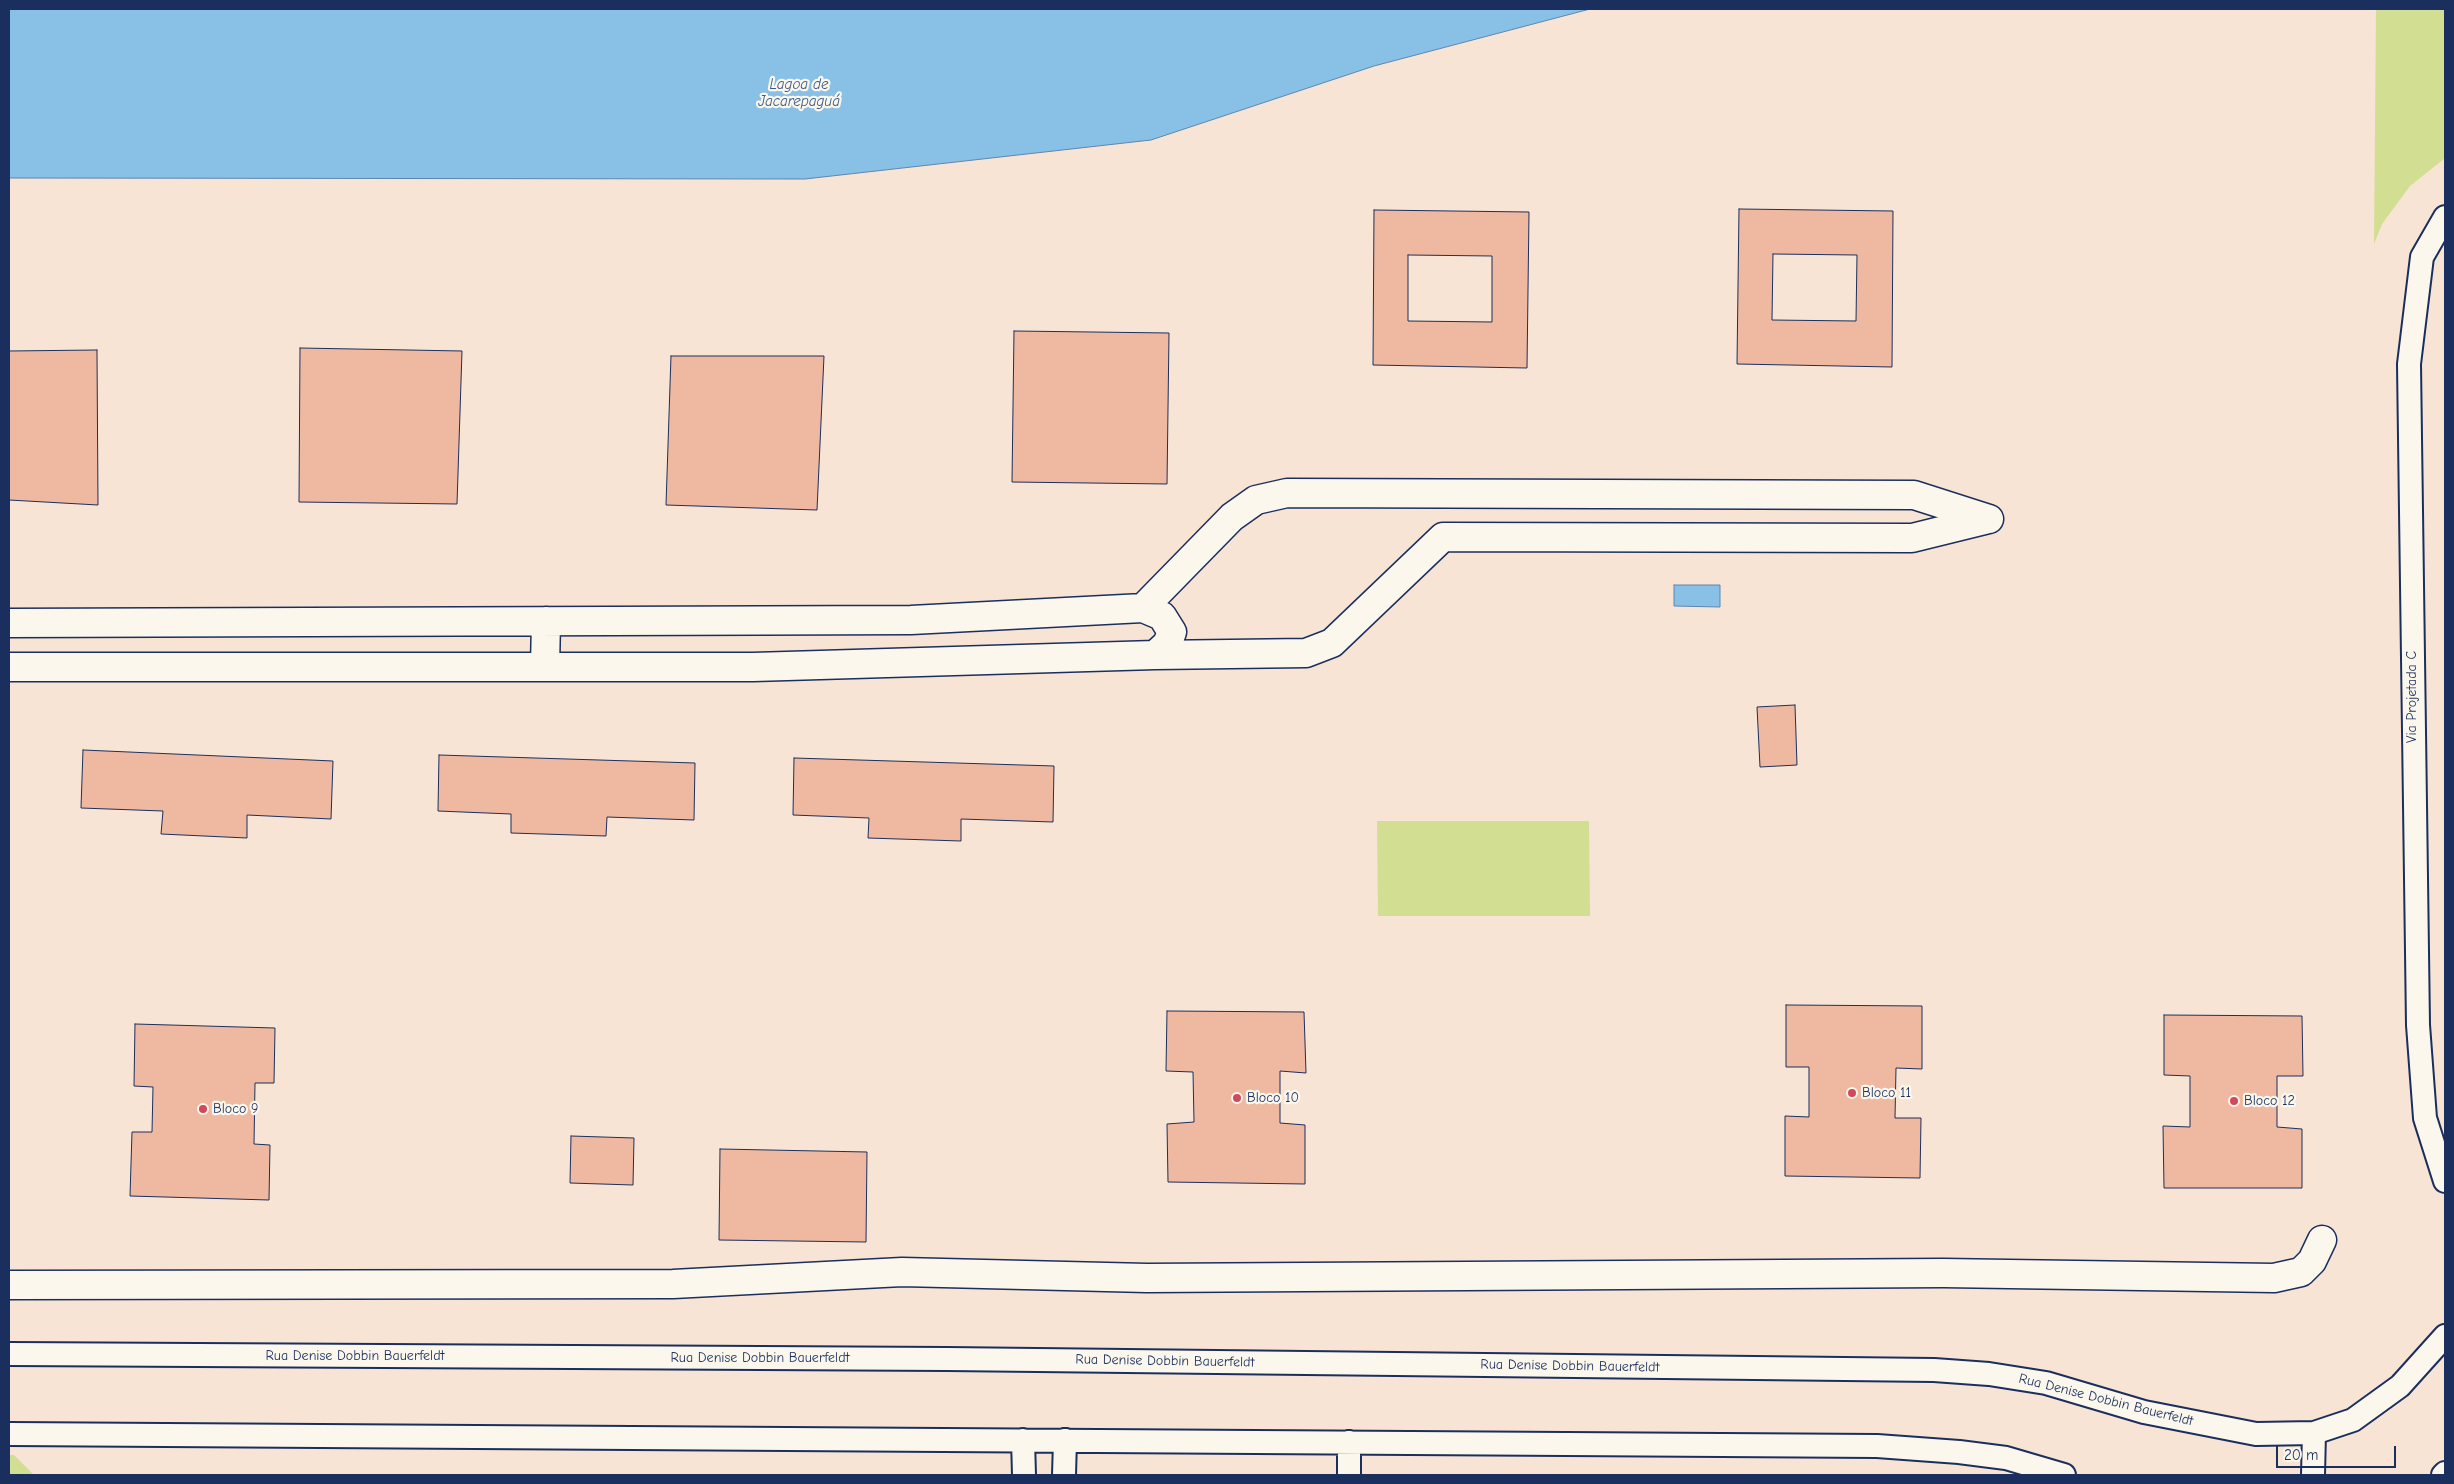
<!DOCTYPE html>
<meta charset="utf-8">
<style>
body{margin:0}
#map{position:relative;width:2454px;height:1484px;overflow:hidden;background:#f7e4d5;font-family:"Comic Neue",sans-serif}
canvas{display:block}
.frame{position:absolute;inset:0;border:10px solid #1b2f5e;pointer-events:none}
.scale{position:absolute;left:2276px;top:1446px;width:120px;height:22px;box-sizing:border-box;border:2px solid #1b2f5e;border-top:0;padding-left:6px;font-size:15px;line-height:18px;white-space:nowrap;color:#1b2f5e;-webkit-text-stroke:4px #fbf7ec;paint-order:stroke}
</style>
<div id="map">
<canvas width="2454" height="1484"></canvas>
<div class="frame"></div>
<div class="scale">20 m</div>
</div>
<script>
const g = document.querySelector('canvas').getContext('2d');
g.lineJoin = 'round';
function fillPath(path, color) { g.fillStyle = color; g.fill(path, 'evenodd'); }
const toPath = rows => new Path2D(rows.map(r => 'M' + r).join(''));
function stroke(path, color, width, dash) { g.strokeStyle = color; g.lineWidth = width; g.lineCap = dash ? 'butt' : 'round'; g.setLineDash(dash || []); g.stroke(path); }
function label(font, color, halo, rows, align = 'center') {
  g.font = font + ' "Comic Neue",sans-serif'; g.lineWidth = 4.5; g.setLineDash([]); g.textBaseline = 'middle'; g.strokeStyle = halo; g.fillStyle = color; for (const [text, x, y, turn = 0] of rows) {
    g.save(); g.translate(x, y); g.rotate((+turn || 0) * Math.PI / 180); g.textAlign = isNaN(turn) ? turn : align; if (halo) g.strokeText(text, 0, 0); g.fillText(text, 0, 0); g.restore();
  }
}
const green = toPath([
 [2376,9,2445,9,2445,158,2410,186,2382,224,2374,244],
 [1377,821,1589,821,1590,916,1378,916],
 [9,1455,14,1455,34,1475,9,1475]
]);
const water = toPath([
 [9,9,1590,9,1374,66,1151,140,805,179,9,178,9,9],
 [1674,585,1720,585,1720,607,1674,606,1674,585]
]);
const building = toPath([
 [1739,209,1893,211,1892,367,1737,364,1739,209],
 [1773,254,1857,255,1856,321,1772,320,1773,254],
 [1374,210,1529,212,1527,368,1373,365,1374,210],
 [1408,255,1492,256,1492,322,1408,321,1408,255],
 [1014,331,1169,333,1167,484,1012,482,1014,331],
 [300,348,462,351,457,504,299,502,300,348],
 [97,350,98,505,9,500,9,351,97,350],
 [671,356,824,356,817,510,666,505,671,356],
 [1795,705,1797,765,1760,767,1757,707,1795,705],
 [83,750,333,761,331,819,247,815,247,838,161,834,163,811,81,808,83,750],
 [439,755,695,763,694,820,607,817,606,836,511,833,511,814,438,811,439,755],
 [794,758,1054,766,1053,822,961,819,961,841,868,838,869,818,793,815,794,758],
 [1786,1005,1922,1006,1922,1069,1896,1068,1895,1118,1921,1118,1920,1178,1785,1176,1785,1116,1809,1117,1809,1067,1786,1067,1786,1005],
 [1167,1011,1304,1012,1306,1073,1280,1071,1280,1123,1305,1125,1305,1184,1168,1182,1167,1124,1194,1122,1193,1072,1166,1071,1167,1011],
 [2164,1015,2302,1016,2303,1076,2277,1076,2277,1127,2302,1129,2302,1188,2164,1188,2163,1126,2190,1127,2190,1076,2164,1075,2164,1015],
 [135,1024,275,1028,274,1083,255,1083,254,1144,270,1145,269,1200,130,1196,132,1132,152,1132,153,1087,134,1086,135,1024],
 [571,1136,634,1138,633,1185,570,1183,571,1136],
 [720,1149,867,1152,866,1242,719,1240,720,1149]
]);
const service = toPath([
 [2445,217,2422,257,2409,364,2418,1025,2425,1118,2445,1181],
 [9,1354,947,1359,1934,1370,1989,1374,2046,1383,2144,1412,2256,1434,2314,1433,2353,1420,2400,1386,2445,1336],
 [9,1434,1877,1446,1959,1452,2006,1458,2064,1475],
 [1023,1440,1024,1475],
 [1349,1442,1349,1475],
 [1064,1475,1065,1440],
 [2313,1475,2314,1433],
 [2443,1475,2445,1473]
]);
const minor = toPath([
 [1143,608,1162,616,1172,632,1167,644,1155,655],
 [9,623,911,620,1143,608,1232,517,1256,500,1287,493,1914,495,1989,519],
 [9,667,753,667,1155,655,1306,653,1332,643,1443,537,1912,538,1989,519],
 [545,667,546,621],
 [9,1285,673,1284,902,1272,1147,1278,1943,1273,2274,1278,2301,1272,2312,1261,2322,1240]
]);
const markers = [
 [1852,1093,5,"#d1495b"],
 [1237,1098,5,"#d1495b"],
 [2234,1101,5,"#d1495b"],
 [203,1109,5,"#d1495b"]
];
const streetNames = [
 ["Via Projetada C",2412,697,-90],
 ["Rua Denise Dobbin Bauerfeldt",355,1356],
 ["Rua Denise Dobbin Bauerfeldt",760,1358],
 ["Rua Denise Dobbin Bauerfeldt",1165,1361,1],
 ["Rua Denise Dobbin Bauerfeldt",1570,1366,1],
 ["Rua Denise Dobbin Bauerfeldt",2106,1400,14]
];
const poiNames = [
 ["Bloco 11",1862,1093],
 ["Bloco 10",1247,1098],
 ["Bloco 12",2244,1101],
 ["Bloco 9",213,1109]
];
const waterNames = [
 ["Lagoa de",799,85],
 ["Jacarepaguá",799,102]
];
fillPath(green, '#d2de91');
fillPath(water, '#88c0e6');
stroke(water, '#5c86b0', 1);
fillPath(building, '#eeb9a0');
stroke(building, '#1b2f5e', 1);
stroke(service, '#1b2f5e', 26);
stroke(minor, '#1b2f5e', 31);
stroke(service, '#fbf7ec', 22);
stroke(minor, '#fbf7ec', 28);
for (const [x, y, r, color] of markers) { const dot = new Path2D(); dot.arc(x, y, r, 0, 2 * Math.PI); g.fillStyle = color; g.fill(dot); stroke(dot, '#fbf7ec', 2); }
label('14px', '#1b2f5e', '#fbf7ec', streetNames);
label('14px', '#1b2f5e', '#fbf7ec', poiNames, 'left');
label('italic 15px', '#3c5a87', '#fbf7ec', waterNames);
</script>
